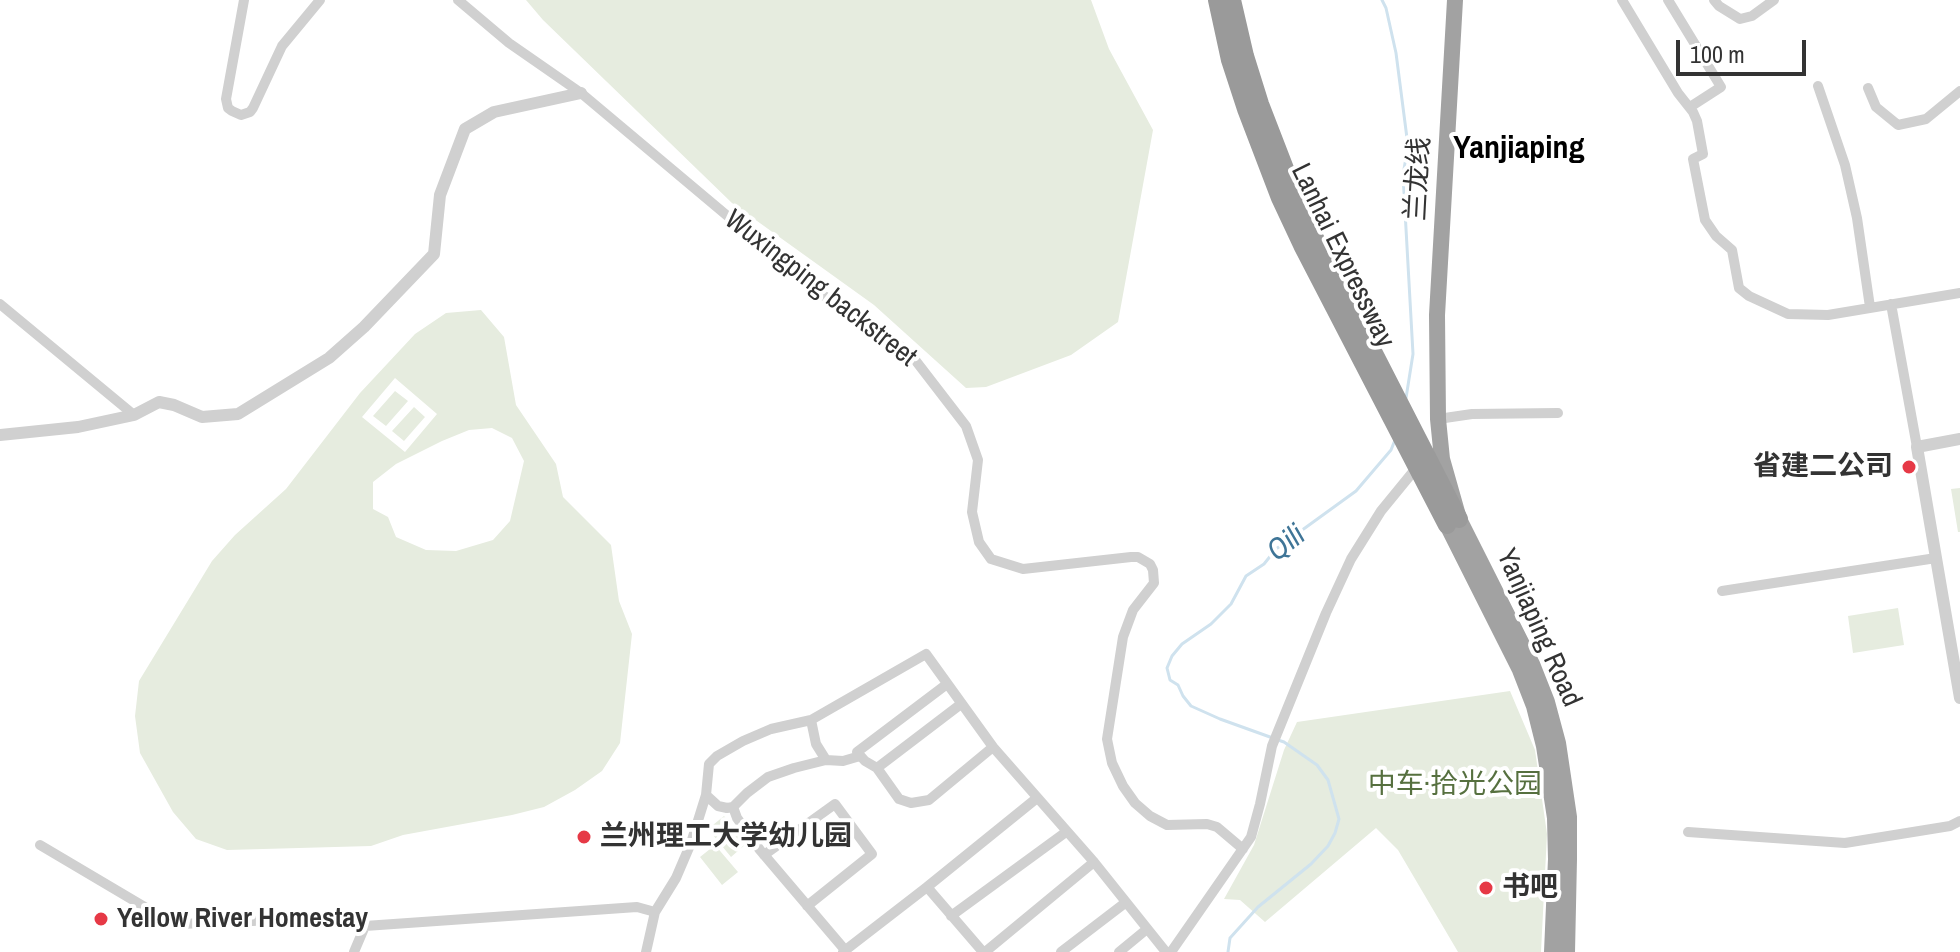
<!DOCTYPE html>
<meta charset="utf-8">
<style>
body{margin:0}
#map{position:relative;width:1960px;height:952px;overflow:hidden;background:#fff;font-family:"Archivo Narrow",sans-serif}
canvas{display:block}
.scale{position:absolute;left:1676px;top:40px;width:130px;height:36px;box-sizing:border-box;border:4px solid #333;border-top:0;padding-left:10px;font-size:24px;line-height:28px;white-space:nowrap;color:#333;-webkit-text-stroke:6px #fff;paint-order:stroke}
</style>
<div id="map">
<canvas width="1960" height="952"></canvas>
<div class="scale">100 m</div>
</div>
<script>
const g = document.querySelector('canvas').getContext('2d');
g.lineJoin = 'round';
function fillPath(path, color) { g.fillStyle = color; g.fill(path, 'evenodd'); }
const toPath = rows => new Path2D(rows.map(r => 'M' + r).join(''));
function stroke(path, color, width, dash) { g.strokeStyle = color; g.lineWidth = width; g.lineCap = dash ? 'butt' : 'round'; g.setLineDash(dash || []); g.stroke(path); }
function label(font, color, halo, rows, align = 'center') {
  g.font = font + ' "Archivo Narrow","Noto Sans SC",sans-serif'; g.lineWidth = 8; g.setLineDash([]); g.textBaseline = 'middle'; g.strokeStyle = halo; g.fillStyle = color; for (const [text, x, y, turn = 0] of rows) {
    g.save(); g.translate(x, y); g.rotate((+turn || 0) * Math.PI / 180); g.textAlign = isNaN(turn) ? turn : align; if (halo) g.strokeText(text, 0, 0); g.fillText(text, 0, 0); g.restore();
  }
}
const green = toPath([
 [526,0,1091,0,1109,49,1153,130,1118,322,1071,355,986,387,966,388,874,305,732,203,543,20],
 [481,310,504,337,516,405,556,464,563,497,611,545,619,601,632,634,620,743,602,771,575,790,544,807,512,815,403,835,371,846,227,850,196,839,173,812,140,753,135,716,139,681,212,561,235,535,286,489,360,393,415,334,446,313],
 [395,378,437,414,405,452,362,417],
 [492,428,512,438,524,461,510,521,493,540,456,551,426,550,396,537,388,517,373,509,373,482,396,464,442,441,469,430],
 [395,391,408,401,386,426,373,416],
 [414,407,425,417,404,441,392,431],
 [1960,488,1960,532,1958,532,1951,489],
 [1898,608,1904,645,1853,653,1848,616],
 [1510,691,1535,750,1547,834,1541,952,1458,952,1398,850,1376,828,1265,922,1240,900,1224,899,1254,845,1284,750,1297,722],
 [724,816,746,844,731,857,708,829],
 [715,845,738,872,722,885,700,857]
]);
const stream = toPath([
 [1382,0,1386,8,1396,53,1408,146,1403,175,1413,354,1406,398],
 [1270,737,1220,719,1191,706,1183,696,1178,685,1170,680,1167,668,1172,656,1182,644,1211,624,1231,604,1246,576,1264,564,1276,549,1356,491,1391,450,1395,440],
 [1228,952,1230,938,1258,907,1311,864,1328,846,1335,833,1339,819,1328,780,1317,765,1284,742,1278,740]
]);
const minor = toPath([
 [244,0,226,99,228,108,232,111,241,115,250,112,253,108,282,46,320,0],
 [458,0,509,43,581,93,818,292,909,352,966,426,978,460,972,512,979,542,991,559,1023,569,1131,557,1138,557,1150,564,1153,570,1154,583,1133,610,1123,637,1107,739,1112,763,1123,786,1135,803,1150,816,1167,825,1207,824,1217,827,1243,849],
 [1622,0,1678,93,1693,112,1697,121,1703,154,1693,159,1705,220,1716,236,1732,250,1739,288,1749,296,1788,314,1828,315,1960,293],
 [1668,0,1721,87,1690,107],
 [1714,0,1719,6,1740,19,1752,16,1774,0],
 [1818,86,1845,165,1857,218,1870,307],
 [1868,88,1876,107,1898,125,1926,119,1960,91],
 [0,304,134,415],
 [1891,304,1917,447],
 [1438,419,1472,414,1558,413],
 [1722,591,1936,558],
 [961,704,877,768,899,799,911,803,929,800,993,747],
 [811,720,816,744,826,760,843,761,860,756],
 [877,768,865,761,857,752,947,684],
 [706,795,718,806,727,808,733,807,747,793,768,777,794,768,826,760],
 [733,807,737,818,760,850,845,950],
 [1688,832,1845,843,1950,826,1960,821],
 [40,845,165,919,180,924,349,917,365,926,637,907,655,912],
 [764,855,835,804,872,854,807,906],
 [927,887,1037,798],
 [951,916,1066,832],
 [354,952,365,926],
 [646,952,655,912,676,878,691,843,706,795,709,764,717,756,743,741,771,729,811,720,926,654,993,747,1094,862,1166,952],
 [843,952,927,887,983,952],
 [985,952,1094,862],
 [1061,952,1125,903],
 [1119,952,1147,929],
 [1171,952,1251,837,1260,804,1272,746,1326,613,1351,559,1381,511,1417,467]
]);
const tertiary = toPath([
 [0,435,78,427,134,415,159,402,174,405,202,417,238,414,329,358,364,327,434,254,440,195,465,129,494,112,581,93],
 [1960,439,1917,447,1960,698]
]);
const trunk = toPath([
 [1455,0,1437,315,1438,419,1442,459,1459,519,1532,664,1547,702,1558,743,1569,817,1569,859,1567,952],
 [1444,515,1447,525,1520,670,1534,706,1544,746,1555,818,1556,859,1552,952]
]);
const motorway = toPath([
 [1217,0,1230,60,1246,109,1280,198,1302,245,1447,525],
 [1232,0,1245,56,1260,104,1294,192,1315,238,1459,519]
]);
const markers = [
 [1909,467,8,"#e63946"],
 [584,837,8,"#e63946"],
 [1486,888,8,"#e63946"],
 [101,919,8,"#e63946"]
];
const streetNames = [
 ["兰龙线",1419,179,-87],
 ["Lanhai Expressway",1342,256,64],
 ["Wuxingping backstreet",820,289,38],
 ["Yanjiaping Road",1538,628,66]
];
const poiNames = [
 ["省建二公司",1893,467,"right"],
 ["兰州理工大学幼儿园",600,837],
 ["书吧",1502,888],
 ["Yellow River Homestay",117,919]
];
const parkNames = [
 ["中车·拾光公园",1455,785]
];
const waterNames = [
 ["Qili",1287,544,-38]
];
const quarterNames = [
 ["Yanjiaping",1519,149]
];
fillPath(green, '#e6ecdf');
stroke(stream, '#cfe2ee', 3);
stroke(minor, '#d0d0d0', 10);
stroke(tertiary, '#d0d0d0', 12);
stroke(trunk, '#a2a2a2', 16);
stroke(motorway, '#9a9a9a', 18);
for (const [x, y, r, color] of markers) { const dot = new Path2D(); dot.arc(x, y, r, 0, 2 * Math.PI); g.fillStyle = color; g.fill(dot); stroke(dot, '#fff', 3); }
label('28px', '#333', '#fff', streetNames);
label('bold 28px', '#333', '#fff', poiNames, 'left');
label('28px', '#56703f', '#fff', parkNames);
label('italic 30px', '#3f7597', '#fff', waterNames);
label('bold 32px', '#000', '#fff', quarterNames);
</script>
